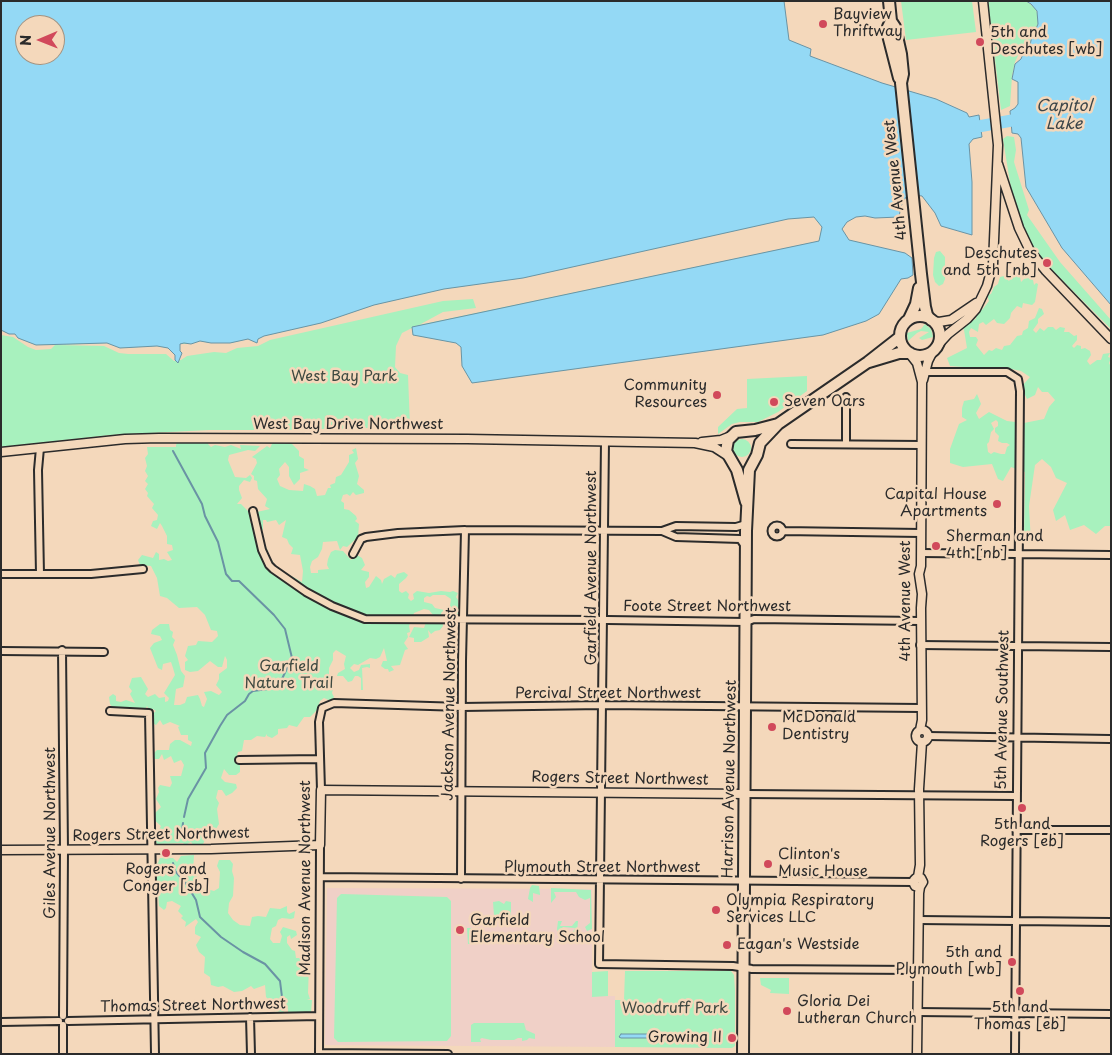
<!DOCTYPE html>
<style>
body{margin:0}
#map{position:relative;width:1112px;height:1055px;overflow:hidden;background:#f4d8bb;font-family:"Playpen Sans",sans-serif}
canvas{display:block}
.frame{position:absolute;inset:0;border:2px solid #2b2b2b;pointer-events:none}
.north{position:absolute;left:15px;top:15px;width:50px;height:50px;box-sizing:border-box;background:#f4d8bb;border:1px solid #a49381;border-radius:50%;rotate:269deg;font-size:14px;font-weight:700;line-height:20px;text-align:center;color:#2b2b2b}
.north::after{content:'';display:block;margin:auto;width:18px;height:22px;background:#d1495b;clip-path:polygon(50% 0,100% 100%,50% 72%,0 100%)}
</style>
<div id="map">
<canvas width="1112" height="1055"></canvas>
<div class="frame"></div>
<div class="north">N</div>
</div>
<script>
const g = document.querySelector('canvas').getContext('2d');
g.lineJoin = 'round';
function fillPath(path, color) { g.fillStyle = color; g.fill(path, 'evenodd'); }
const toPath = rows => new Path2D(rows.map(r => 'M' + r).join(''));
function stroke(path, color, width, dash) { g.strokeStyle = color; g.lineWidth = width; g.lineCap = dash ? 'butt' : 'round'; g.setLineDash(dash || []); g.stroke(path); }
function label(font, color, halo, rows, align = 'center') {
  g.font = font + ' "Playpen Sans",sans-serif'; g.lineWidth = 5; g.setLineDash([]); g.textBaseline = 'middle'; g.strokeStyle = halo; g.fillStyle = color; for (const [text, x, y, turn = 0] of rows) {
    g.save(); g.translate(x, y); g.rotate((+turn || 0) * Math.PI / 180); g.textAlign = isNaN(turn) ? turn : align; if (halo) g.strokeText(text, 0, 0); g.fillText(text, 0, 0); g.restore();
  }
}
const built = toPath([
 [327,888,592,889,592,996,615,996,615,1047,325,1045]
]);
const green = toPath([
 [901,1,972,1,976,32,906,40],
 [988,1,1026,1,1035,8,1038,15,1038,24,1031,35,1030,45,1021,49,1015,62,1012,76,1010,106,1001,110],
 [1007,136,1014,137,1016,150,1014,162,1029,210,1027,215,1060,262,1111,320,1111,329,1050,268,1035,251,1025,234,1017,213,1012,195,1003,139],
 [818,194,835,248,849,240,870,245,901,279,879,314,866,321,823,335,472,383,462,366,461,347,456,343,413,335,412,328,402,333,396,346,395,367,400,373,408,375,410,427,279,430,209,430,111,435,1,447,1,335,13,337,28,347,36,350,51,349,55,345,36,345,18,338,15,334,9,334,1,330,1,276],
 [814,217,822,227,819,241,419,325,443,312,476,308,473,299,443,301,270,340,258,346,237,348,226,353,214,352,187,356,181,360,174,361,166,354,128,354,119,353,104,346,56,345,107,343,120,348,157,346,168,348,172,352,180,351,180,344,191,344,200,341,211,343,230,343,248,339,257,343,258,339,264,336,321,323,374,305,444,289,523,278,788,219],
 [940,251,945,257,945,279,943,284,939,286,935,282,933,275,934,258,936,252],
 [1016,275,1020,277,1021,282,1024,279,1029,278,1033,280,1034,285,1036,283,1038,284,1035,302,1032,305,1023,303,1022,308,1017,306,1011,313,1010,318,1004,324,997,323,994,319,986,325,983,322,979,324,978,332,971,328,969,332,970,337,976,337,978,340,976,345,984,355,989,350,992,351,996,348,1002,350,1004,346,1010,345,1017,336,1022,335,1023,331,1028,328,1029,321,1035,318,1039,308,1042,309,1044,314,1038,319,1038,323,1033,330,1036,333,1040,328,1044,331,1048,327,1053,327,1056,330,1060,327,1065,328,1064,332,1069,332,1074,336,1077,335,1077,340,1072,346,1074,348,1077,345,1081,346,1081,349,1085,348,1090,351,1091,355,1087,361,1090,365,1097,360,1101,360,1103,354,1110,353,1108,357,1111,358,1109,363,1111,367,1111,526,1105,526,1096,534,1084,525,1070,530,1065,515,1056,521,1053,510,1067,483,1056,478,1051,467,1042,459,1035,465,1029,506,1031,543,1024,542,1025,472,1011,467,1003,481,998,479,992,464,963,467,950,463,950,449,959,424,967,420,962,417,962,408,964,401,974,399,977,394,981,404,976,413,979,419,989,412,1007,421,1024,423,1044,419,1049,407,1055,400,1048,392,1042,392,1038,387,1035,395,1027,399,1023,391,1023,385,1030,377,1021,371,1002,367,977,368,950,366,947,358,967,348,964,330,962,326,966,321,976,319,975,313,977,310,982,310,989,301,987,295,991,294,994,287,998,284,1000,277,1004,276,1009,281,1012,277],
 [996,420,998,422,998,426,995,428,995,432,999,436,998,441,1002,443,1007,443,1010,445,1007,447,1005,454,1001,454,994,452,991,454,988,452,987,444,989,442,991,432,994,429,991,423],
 [925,324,931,329,933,337,922,340,919,338,929,332,921,331,917,333,908,341,907,333,921,329],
 [807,376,807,391,778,412,758,422,740,422,732,424,718,434,718,427,737,409,747,408,747,379],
 '733 448a9 9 0 1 1 18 0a9 9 0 1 1-18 0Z',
 [207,440,208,444,211,447,215,445,225,447,231,445,241,449,240,445,260,446,255,451,248,450,229,455,228,460,235,477,246,478,250,475,252,478,250,482,244,480,239,486,239,490,242,498,237,504,241,504,248,511,251,517,250,522,254,526,268,551,265,556,272,560,278,571,286,573,302,582,303,571,300,555,291,554,293,548,289,544,287,539,282,537,286,520,279,525,276,520,267,522,266,520,263,520,263,530,258,529,254,524,257,512,270,509,265,506,267,499,258,489,257,481,254,480,254,476,251,474,257,463,256,459,252,457,267,446,270,448,273,442,283,441,291,443,299,451,299,456,304,459,304,468,309,470,300,473,300,479,294,485,289,476,289,467,285,462,279,469,280,475,277,479,280,486,289,490,303,491,304,484,310,486,315,489,317,496,325,495,328,488,331,488,330,485,335,483,336,477,341,475,349,462,349,455,354,453,352,450,356,448,358,459,355,463,359,476,357,484,364,490,364,493,356,495,353,492,350,496,347,494,343,495,341,501,344,503,344,509,349,510,356,516,357,519,355,521,359,524,358,537,347,547,343,546,340,550,337,541,323,542,322,549,318,557,312,561,310,567,311,573,318,573,318,570,329,569,327,565,328,559,331,552,335,550,343,551,351,560,357,555,362,558,365,565,361,570,369,572,369,577,365,582,366,588,369,587,376,576,381,580,382,584,384,579,391,575,395,578,397,574,404,572,408,575,406,578,399,584,399,591,402,593,406,591,409,594,408,598,411,601,414,599,413,594,417,591,429,593,441,591,450,592,453,591,458,593,456,597,458,600,459,608,458,614,454,616,448,616,445,610,447,606,450,606,451,599,445,595,433,595,430,597,427,596,424,598,424,602,432,604,435,608,444,610,441,613,443,626,440,630,435,631,431,634,428,630,429,637,421,642,414,642,414,638,409,637,414,627,424,628,426,622,434,616,429,610,424,609,414,613,409,626,410,632,407,633,408,637,404,643,408,649,405,650,400,665,391,666,394,670,389,672,388,669,385,669,381,666,383,661,387,661,384,648,380,657,376,659,370,658,358,665,354,664,350,668,354,672,359,670,361,665,370,664,370,668,367,667,362,668,363,690,361,690,361,678,358,676,355,676,352,681,348,682,343,676,337,676,338,673,345,669,344,664,346,656,336,650,333,653,333,660,329,668,329,684,333,689,332,693,334,697,331,701,324,698,320,701,317,710,310,717,304,717,297,727,289,725,287,728,278,729,278,734,272,738,267,736,267,734,265,737,257,736,251,740,244,740,242,751,238,752,236,759,234,760,238,762,240,766,240,772,236,775,229,775,224,769,221,778,225,782,236,784,237,788,232,793,226,796,222,790,218,790,216,798,219,803,217,809,219,824,211,837,205,840,202,846,197,849,191,842,185,845,183,843,157,844,154,838,161,826,151,817,161,807,156,799,159,792,158,788,160,785,170,787,172,783,170,776,181,776,184,765,181,760,174,763,171,756,164,760,162,754,159,759,155,759,153,754,157,750,169,750,170,744,175,740,180,740,191,746,192,742,188,740,188,735,181,735,178,727,180,726,170,722,163,725,160,720,156,725,151,722,150,716,156,711,153,709,149,710,147,706,145,710,143,711,141,708,136,711,121,708,117,710,113,708,110,704,109,697,113,694,116,696,116,701,121,702,126,700,135,703,130,694,132,691,129,687,132,678,141,677,148,689,145,694,148,697,155,694,159,698,165,697,165,702,168,701,169,698,164,693,175,675,173,668,171,662,163,664,162,670,158,668,150,648,154,643,162,640,160,636,151,634,152,630,160,624,169,624,170,630,173,632,172,637,175,640,173,645,177,655,181,671,185,676,183,687,176,689,174,705,180,705,185,703,187,697,198,695,200,699,202,706,204,707,207,699,204,692,211,691,219,695,222,692,216,685,219,679,219,674,227,668,227,660,225,656,222,667,218,667,210,661,198,671,190,672,185,670,185,662,188,660,185,656,188,646,196,645,198,641,212,642,218,636,217,631,211,630,205,615,197,607,179,608,167,598,160,596,157,578,151,566,140,565,138,560,142,555,153,558,156,552,159,554,159,560,164,559,168,561,172,560,167,552,173,550,172,545,167,544,167,536,162,526,160,523,157,529,151,526,153,521,157,520,158,515,152,508,154,504,147,496,148,493,145,489,148,484,145,481,148,476,145,471,147,466,145,458,148,454,147,447,176,447,176,445,178,441],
 [194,855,193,872,199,879,198,885,203,888,214,891,219,888,220,872,217,866,219,860,230,860,233,864,232,871,234,878,233,896,229,903,228,913,233,920,240,925,250,926,252,917,258,916,266,917,270,908,280,909,287,906,287,912,289,914,295,911,294,918,291,919,282,918,278,920,276,926,272,928,270,939,273,943,280,943,282,936,280,932,283,927,296,931,297,935,291,939,290,935,287,937,287,943,292,950,295,951,296,958,307,958,309,966,308,993,310,999,307,1000,312,1000,311,1013,288,1014,288,1008,283,1012,274,1011,273,1001,269,1000,266,997,265,985,254,989,251,986,242,991,234,992,223,986,218,987,211,985,210,977,204,973,205,957,199,952,196,945,201,937,195,934,195,927,198,922,196,919,185,927,186,922,181,918,183,916,178,911,181,906,172,901,167,902,166,908,164,910,159,906,158,890,155,884,155,876,153,874,153,865,158,863,160,858,173,858,177,862,181,856],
 [532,885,539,886,540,894,540,895,533,893,533,902,528,899,530,888],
 [551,888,591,890,592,929,587,931,585,927,590,923,590,898,585,900,579,897,576,892,554,892,556,897,551,903],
 [341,894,447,897,451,901,451,1036,447,1041,338,1042,334,1038,337,898],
 [499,901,504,904,506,901,511,902,511,914,508,920,499,920,494,916,493,902],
 [558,921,562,921,560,926,572,926,576,921,578,921,577,932,573,932,575,928,563,927,558,932,557,929],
 [467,928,478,928,474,944,468,944],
 [608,971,608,996,592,997,592,972],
 [625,971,731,971,734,975,735,990,735,1046,732,1048,615,1047,615,1000,624,1000],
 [760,978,789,978,789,994,770,993,771,990,761,985],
 [474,1023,524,1023,526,1030,535,1034,535,1039,529,1038,527,1040,522,1041,522,1038,518,1038,514,1040,491,1040,482,1038,480,1039,481,1042,471,1042,471,1025]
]);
const water = toPath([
 [1,1,784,1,789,40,811,49,810,56,882,83,936,99,967,113,969,117,979,115,982,137,973,139,969,144,972,182,972,235,941,226,935,213,922,196,914,195,906,197,901,206,899,217,875,218,865,216,856,217,847,222,842,229,849,240,905,253,912,258,913,275,908,278,901,279,879,314,866,321,823,335,472,383,462,366,461,347,456,343,413,335,412,327,819,241,822,227,814,217,788,219,523,278,444,289,374,305,321,323,264,336,258,339,257,343,248,339,230,343,211,343,200,341,191,344,184,343,180,344,180,351,182,353,178,363,175,360,175,355,168,348,157,346,120,348,107,343,36,345,18,338,15,334,9,334,1,330,1,1],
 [25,25,55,25,55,55,25,55,25,25],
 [1026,1,1111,1,1111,305,1062,248,1026,187,1021,138,1018,134,1012,133,1010,111,1015,108,1018,104,1018,82,1012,79,1015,64,1021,59,1025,49,1030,45,1032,36,1031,35,1035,31,1038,24,1037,11,1031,4,1026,1],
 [621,1034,660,1034,661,1036,654,1038,621,1038,619,1037,621,1034]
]);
const stream = toPath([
 [173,451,202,504,205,516,218,542,226,574,232,581,239,581,274,615,285,629,292,658,280,683,268,689,253,691,249,694,245,701,227,715,220,726,205,753,206,768,188,799,184,817],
 [182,830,183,823],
 [173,863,175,871,185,882,196,900,200,917,221,937,243,952,265,964,280,981,282,997]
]);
const river = toPath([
 [981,126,1026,118]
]);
const minor = toPath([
 [925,372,1007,372,1018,379,1020,391,1015,1054],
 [605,441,599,964,733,966,752,969,918,970],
 [791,444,922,445],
 [846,444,846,397],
 [40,448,38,470,40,574],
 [253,511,262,550,269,565,273,569,306,592,332,606,365,619,608,620,746,622,754,619,920,621],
 '771.5 531a5.5 5.5 0 1 1 11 0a5.5 5.5 0 1 1-11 0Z',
 [662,531,676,537,740,539,745,546],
 [783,531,921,533],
 [921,553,1111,555],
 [353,554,361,539,366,537,398,533,465,530,662,531,676,526,736,527,743,525,747,521],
 [1,574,91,574,143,569],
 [920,645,1111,647],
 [62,650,64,850,63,1016],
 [1,651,104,652],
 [110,711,149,713,155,1054],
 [928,736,1110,739],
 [239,760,320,759],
 [321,790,319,722,322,708,334,703,462,707,603,705,921,708],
 [745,794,1016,796],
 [1016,830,1111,830],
 [320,877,913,882],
 [461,879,462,661,465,530],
 [919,920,1111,922],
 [917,1012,1111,1014],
 [250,1017,251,1054],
 [68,1021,319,1016],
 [1,1022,59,1021],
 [63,1025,63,1054],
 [319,1053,448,1054],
 [319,1054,320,845]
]);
const tertiary = toPath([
 [998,164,1019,228,1030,251,1046,271,1111,339],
 [932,321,939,322,951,320,976,303],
 [937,346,948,334,967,319,976,309,987,286,993,264,998,145,983,1],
 [910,354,917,363,922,382,921,566,919,574,922,594,921,608,922,720,920,730],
 [923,380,928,361,933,351],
 [702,442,721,440,731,436],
 [1,452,125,439,159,438,467,439,695,443,714,447,728,456],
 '916 736a6 6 0 1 1 12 0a6 6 0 1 1-12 0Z',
 [1,850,211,849,320,845,321,790,745,794],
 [918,877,920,865,919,789,922,742],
 [917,1054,919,893,920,887,923,882,921,878,916,878,914,880,914,884,915,886,920,887]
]);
const primary = toPath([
 [889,1,891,21,895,27,901,54,903,74,901,83,921,274,925,307,927,315,931,320],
 [891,21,888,27,888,35,899,78],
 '900 336a20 20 0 1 1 40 0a20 20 0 1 1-40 0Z',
 [909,319,916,304,919,288],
 [869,362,899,353,910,353],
 [746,502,737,470,726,451,728,440,736,432,755,430,778,424],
 [743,1054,746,531,749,470,757,455,760,443,778,424,868,362,900,337]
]);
const markers = [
 [823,24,5,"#d1495b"],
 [980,42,5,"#d1495b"],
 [1047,263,5,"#d1495b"],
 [717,395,5,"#d1495b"],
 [774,402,5,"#d1495b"],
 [997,504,5,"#d1495b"],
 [936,546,5,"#d1495b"],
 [772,727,5,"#d1495b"],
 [1022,808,5,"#d1495b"],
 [166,853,5,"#d1495b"],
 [768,864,5,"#d1495b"],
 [716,910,5,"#d1495b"],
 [460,930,5,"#d1495b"],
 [727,945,5,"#d1495b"],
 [1012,962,5,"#d1495b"],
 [1020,991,5,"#d1495b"],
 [787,1011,5,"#d1495b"],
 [732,1038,5,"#d1495b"]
];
const poiNames = [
 ["Bayview",833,15],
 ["Thriftway",833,32],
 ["5th and",990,33],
 ["Deschutes [wb]",990,50],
 ["Deschutes",1037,254,"right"],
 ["and 5th [nb]",1037,271,"right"],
 ["Community",707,386,"right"],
 ["Resources",707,403,"right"],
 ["Seven Oars",784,402],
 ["Capital House",987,495,"right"],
 ["Apartments",987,512,"right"],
 ["Sherman and",946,537],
 ["4th [nb]",946,554],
 ["McDonald",782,718],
 ["Dentistry",782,735],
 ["5th and",1022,825,"center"],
 ["Rogers [eb]",1022,842,"center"],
 ["Clinton's",778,855],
 ["Music House",778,872],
 ["Rogers and",166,870,"center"],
 ["Conger [sb]",166,887,"center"],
 ["Olympia Respiratory",726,901],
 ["Services LLC",726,918],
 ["Garfield",470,921],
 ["Elementary School",470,938],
 ["Eagan's Westside",737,945],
 ["5th and",1002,953,"right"],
 ["Plymouth [wb]",1002,970,"right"],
 ["Gloria Dei",797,1002],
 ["Lutheran Church",797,1019],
 ["5th and",1020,1008,"center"],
 ["Thomas [eb]",1020,1025,"center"],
 ["Growing II",722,1038,"right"]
];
const streetNames = [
 ["4th Avenue West",896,180,-96],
 ["West Bay Drive Northwest",348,425],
 ["Garfield Avenue Northwest",592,568,-90],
 ["4th Avenue West",906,601,-90],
 ["Foote Street Northwest",707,607],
 ["Percival Street Northwest",608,694],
 ["Jackson Avenue Northwest",450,704,-89],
 ["5th Avenue Southwest",1003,710,-89],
 ["Rogers Street Northwest",620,779,1],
 ["Harrison Avenue Northwest",730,779,-89],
 ["Giles Avenue Northwest",51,833,-90],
 ["Rogers Street Northwest",161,835,-1],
 ["Plymouth Street Northwest",602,868],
 ["Madison Avenue Northwest",306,878,-90],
 ["Thomas Street Northwest",193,1006,-1]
];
const parkNames = [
 ["West Bay Park",344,377],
 ["Garfield",289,667],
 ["Nature Trail",289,684],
 ["Woodruff Park",675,1009]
];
const waterNames = [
 ["Capitol",1064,107],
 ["Lake",1064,125]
];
fillPath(built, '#f0d0c7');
fillPath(green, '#a8f1be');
fillPath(water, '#94d9f5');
stroke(water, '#6a93a4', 1);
stroke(stream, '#6a93a4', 2);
stroke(river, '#94d9f5', 12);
stroke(minor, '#2b2b2b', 10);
stroke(tertiary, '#2b2b2b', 11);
stroke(primary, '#2b2b2b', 14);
stroke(minor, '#f4d8bb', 6);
stroke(tertiary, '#f4d8bb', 8);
stroke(primary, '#f4d8bb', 10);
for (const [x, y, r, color] of markers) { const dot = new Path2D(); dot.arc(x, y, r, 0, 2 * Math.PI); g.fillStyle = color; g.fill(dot); stroke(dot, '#f4d8bb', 2); }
label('15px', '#2b2b2b', '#f4d8bb', poiNames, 'left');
label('15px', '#2b2b2b', '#f4d8bb', streetNames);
label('15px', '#3e4941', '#f4d8bb', parkNames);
label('italic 16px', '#3b4549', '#f4d8bb', waterNames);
</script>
